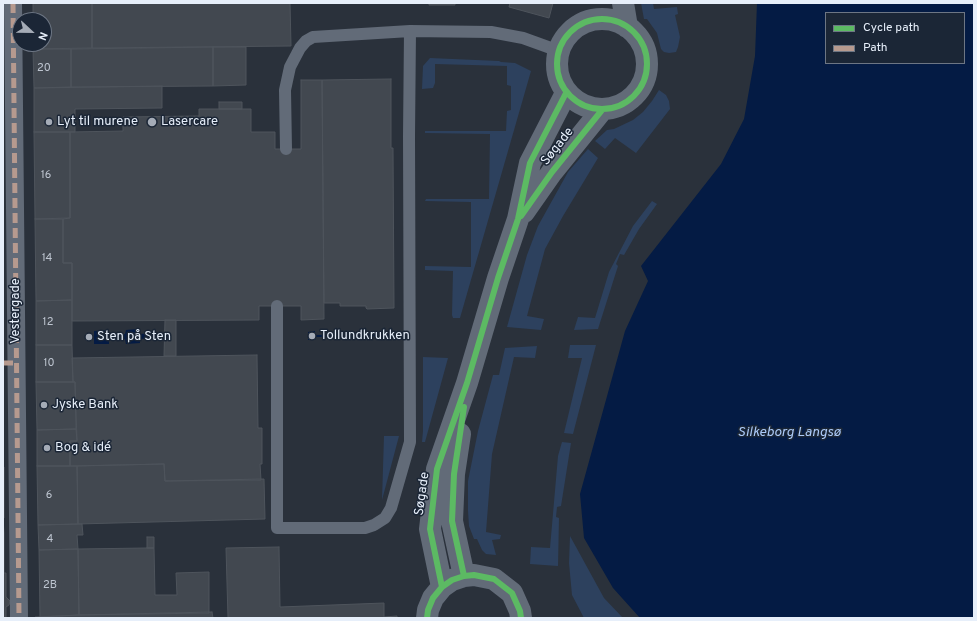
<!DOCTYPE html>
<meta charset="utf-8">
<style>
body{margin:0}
#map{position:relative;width:977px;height:621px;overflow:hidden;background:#2a313b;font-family:Overpass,sans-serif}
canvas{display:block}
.frame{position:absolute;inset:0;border:4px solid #e7effa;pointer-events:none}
.legend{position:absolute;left:825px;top:12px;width:140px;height:52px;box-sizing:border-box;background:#1b2636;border:1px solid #6d7684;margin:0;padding:5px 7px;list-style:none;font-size:12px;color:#e7effa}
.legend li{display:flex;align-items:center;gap:8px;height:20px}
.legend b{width:20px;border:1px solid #6d7684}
.north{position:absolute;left:12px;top:12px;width:40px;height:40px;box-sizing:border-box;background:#1b2636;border:1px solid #6d7684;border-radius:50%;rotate:112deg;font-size:11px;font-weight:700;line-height:16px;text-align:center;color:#e7effa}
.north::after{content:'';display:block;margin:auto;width:14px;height:18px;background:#a5acb7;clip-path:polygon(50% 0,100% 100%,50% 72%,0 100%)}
</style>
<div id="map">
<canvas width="977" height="621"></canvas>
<div class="frame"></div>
<ul class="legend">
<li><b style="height:5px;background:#5cba63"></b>Cycle path</li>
<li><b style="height:5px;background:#b69a8f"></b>Path</li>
</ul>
<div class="north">N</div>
</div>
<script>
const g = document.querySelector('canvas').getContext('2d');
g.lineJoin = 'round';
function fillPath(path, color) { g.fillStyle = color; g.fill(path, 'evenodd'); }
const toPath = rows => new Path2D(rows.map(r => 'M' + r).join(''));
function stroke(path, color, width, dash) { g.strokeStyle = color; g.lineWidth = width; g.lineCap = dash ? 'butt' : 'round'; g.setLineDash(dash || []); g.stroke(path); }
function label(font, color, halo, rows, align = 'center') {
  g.font = font + ' Overpass,sans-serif'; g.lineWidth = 3; g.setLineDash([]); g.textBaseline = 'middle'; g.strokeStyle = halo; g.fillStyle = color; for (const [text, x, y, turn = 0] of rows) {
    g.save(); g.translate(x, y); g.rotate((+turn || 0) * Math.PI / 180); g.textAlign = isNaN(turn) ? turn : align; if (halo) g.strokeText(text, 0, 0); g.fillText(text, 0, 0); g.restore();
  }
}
const green = toPath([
 [641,3,653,3,654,9,677,7,678,14,675,15,680,37,678,47,676,52,669,53,664,52,661,49,657,33,647,19,644,19],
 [430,58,499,61,501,62,515,63,531,71,460,318,453,318,452,315,453,271,425,270,425,266,471,267,471,202,425,201,426,199,489,199,490,134,425,133,425,131,506,131,507,111,511,110,511,86,507,85,507,66,435,64,435,83,433,88,422,89,423,66],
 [659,90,666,95,669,101,670,109,636,153,615,138,605,149,595,141,607,130,614,129,633,120,643,112,652,101],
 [588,149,598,158,563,216,545,249,527,316,544,319,541,330,507,327,527,255,538,226,568,172],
 [652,201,657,204,639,229,624,255,620,254,616,264,618,266,598,329,574,330,578,317,595,318,609,272,633,226],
 [570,345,596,345,573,434,564,433,582,358,568,358],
 [537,346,535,358,514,357,492,454,486,532,501,535,500,539,492,540,496,555,486,554,482,550,477,539,474,539,469,526,468,511,468,481,478,431,493,375,499,375,505,348],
 [423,357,448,358,425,442,422,442,423,431],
 [384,436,399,436,382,500],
 [562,442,571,443,561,506,557,507,556,517,559,518,558,566,530,564,531,547,550,548,558,456],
 [570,536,604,598,623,618,584,618,572,595,569,563]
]);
const water = toPath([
 [757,3,974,3,974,618,640,618,613,588,584,538,580,494,625,331,648,281,641,266,721,164,744,119,755,56],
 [826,13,964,13,964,63,826,63],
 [139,329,140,334,156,333,156,338,140,339,140,343,126,344,125,339,109,340,109,344,94,344,94,331,109,330,109,334,125,334,126,330],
 [315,331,315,335,391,334,391,336,316,337,315,340,308,340,308,332]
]);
const building = toPath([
 [33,3,92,3,92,48,33,49,33,44,44,44,44,20,33,20,33,3],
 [92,3,290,3,291,46,92,48,92,3],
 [429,3,455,3,455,5,429,5,429,3],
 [510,3,553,3,549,18,509,7,510,3],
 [213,47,213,86,71,87,71,49,213,47],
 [213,47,246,47,246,85,213,86,213,47],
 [33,49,71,49,71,87,34,88,33,49],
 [391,79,391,148,393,148,394,308,367,309,366,308,366,306,340,306,340,303,324,303,322,80,391,79],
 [301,80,322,80,324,319,301,320,301,306,259,306,259,320,72,321,72,263,63,263,63,219,70,218,70,132,123,131,123,117,199,116,199,109,251,109,251,132,275,132,275,149,301,149,301,80],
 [162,86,162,108,75,109,75,132,34,132,34,88,162,86],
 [219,102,242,102,242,109,219,109,219,102],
 [34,132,70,132,70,218,35,219,34,132],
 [35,219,63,219,63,263,72,263,72,300,36,301,35,219],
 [72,300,72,345,36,345,36,301,72,300],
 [165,320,176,320,176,356,164,356,165,320],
 [36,345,72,345,73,382,36,382,36,345],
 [257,355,258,428,262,428,262,464,260,464,261,480,165,481,164,464,70,466,70,441,77,441,75,382,73,382,72,358,257,355],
 [36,382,75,382,76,429,37,430,36,382],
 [76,429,77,441,70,441,70,466,37,466,37,430,76,429],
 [164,464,165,481,264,479,265,519,78,524,77,466,164,464],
 [37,466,77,466,78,524,38,525,37,466],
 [3,467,4,467,4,518,3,518,3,467],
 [3,518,4,533,4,573,3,573,3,518],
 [82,524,83,535,77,535,78,549,39,550,38,525,82,524],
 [147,537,154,537,154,548,147,548,147,537],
 [279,547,280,607,384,603,384,617,397,616,397,618,228,618,226,548,279,547],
 [147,548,154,548,155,595,177,595,176,573,209,572,209,613,79,615,78,549,147,548],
 [78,549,79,615,40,617,39,550,78,549],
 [3,573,6,573,6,597,10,601,9,605,6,607,6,618,3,618,3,573],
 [212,612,213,618,35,618,35,617,79,615,212,612]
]);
const service = toPath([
 [286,149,285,90,290,67,300,48,306,41,313,37,410,31,491,32,523,38,559,51],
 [277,306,277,528,365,528,374,525,385,518,391,508,410,442,409,136,410,31]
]);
const pedestrian = toPath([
 [13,3,19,618]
]);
const tertiary = toPath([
 [623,3,627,27],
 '557 64a45 45 0 1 1 90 0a45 45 0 1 1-90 0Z',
 [524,212,552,172,602,110],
 [460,434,454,474,452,521,464,576],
 [442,587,430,529,437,469,467,383,498,278,518,219,530,163,566,93],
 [427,618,428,610,433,598,442,587,452,580,464,576,474,575,494,579,512,593,520,611,521,618]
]);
const quiet = toPath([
 [13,3,19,618],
 [3,363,17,363]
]);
const cycleway = toPath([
 '557 64a45 45 0 1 1 90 0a45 45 0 1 1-90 0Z',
 [521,216,552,172,602,110],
 [464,407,454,474,452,521,464,576],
 [442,587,430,529,437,469,467,383,498,278,518,219,530,163,566,93],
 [427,618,428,610,433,598,442,587,452,580,464,576,474,575,494,579,512,593,520,611,521,618]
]);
const markers = [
 [49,122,4,"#a5acb7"],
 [152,122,5,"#a5acb7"],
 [312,336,4,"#a5acb7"],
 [89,337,4,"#a5acb7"],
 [44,405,4,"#a5acb7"],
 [47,448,4,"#a5acb7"]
];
const numberNames = [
 ["20",44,69],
 ["16",46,176],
 ["14",47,259],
 ["12",48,323],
 ["10",49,364],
 ["6",49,496],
 ["4",50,540],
 ["2B",50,586]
];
const poiNames = [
 ["Lyt til murene",57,122],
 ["Lasercare",161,122],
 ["Tollundkrukken",320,336],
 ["Sten på Sten",97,337],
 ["Jyske Bank",52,405],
 ["Bog & idé",55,448]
];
const streetNames = [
 ["Søgade",558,147,-52],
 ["Vestergade",16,311,-90],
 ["Søgade",423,494,-82]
];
const waterNames = [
 ["Silkeborg Langsø",789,433]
];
fillPath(green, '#2d415e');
fillPath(water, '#041b44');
fillPath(building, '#424850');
stroke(building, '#4e545c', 1);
stroke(service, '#626b78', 12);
stroke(pedestrian, '#626b78', 18);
stroke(tertiary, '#626b78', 22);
stroke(quiet, '#b69a8f', 5, [10, 5]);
stroke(cycleway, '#5cba63', 6);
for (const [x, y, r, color] of markers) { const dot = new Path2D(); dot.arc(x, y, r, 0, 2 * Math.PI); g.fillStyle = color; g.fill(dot); stroke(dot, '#1b2636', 1.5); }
label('11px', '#bec5d0', null, numberNames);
label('13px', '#e7effa', '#1b2636', poiNames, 'left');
label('13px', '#e7effa', '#1b2636', streetNames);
label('italic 14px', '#accaf8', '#1b2636', waterNames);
</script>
